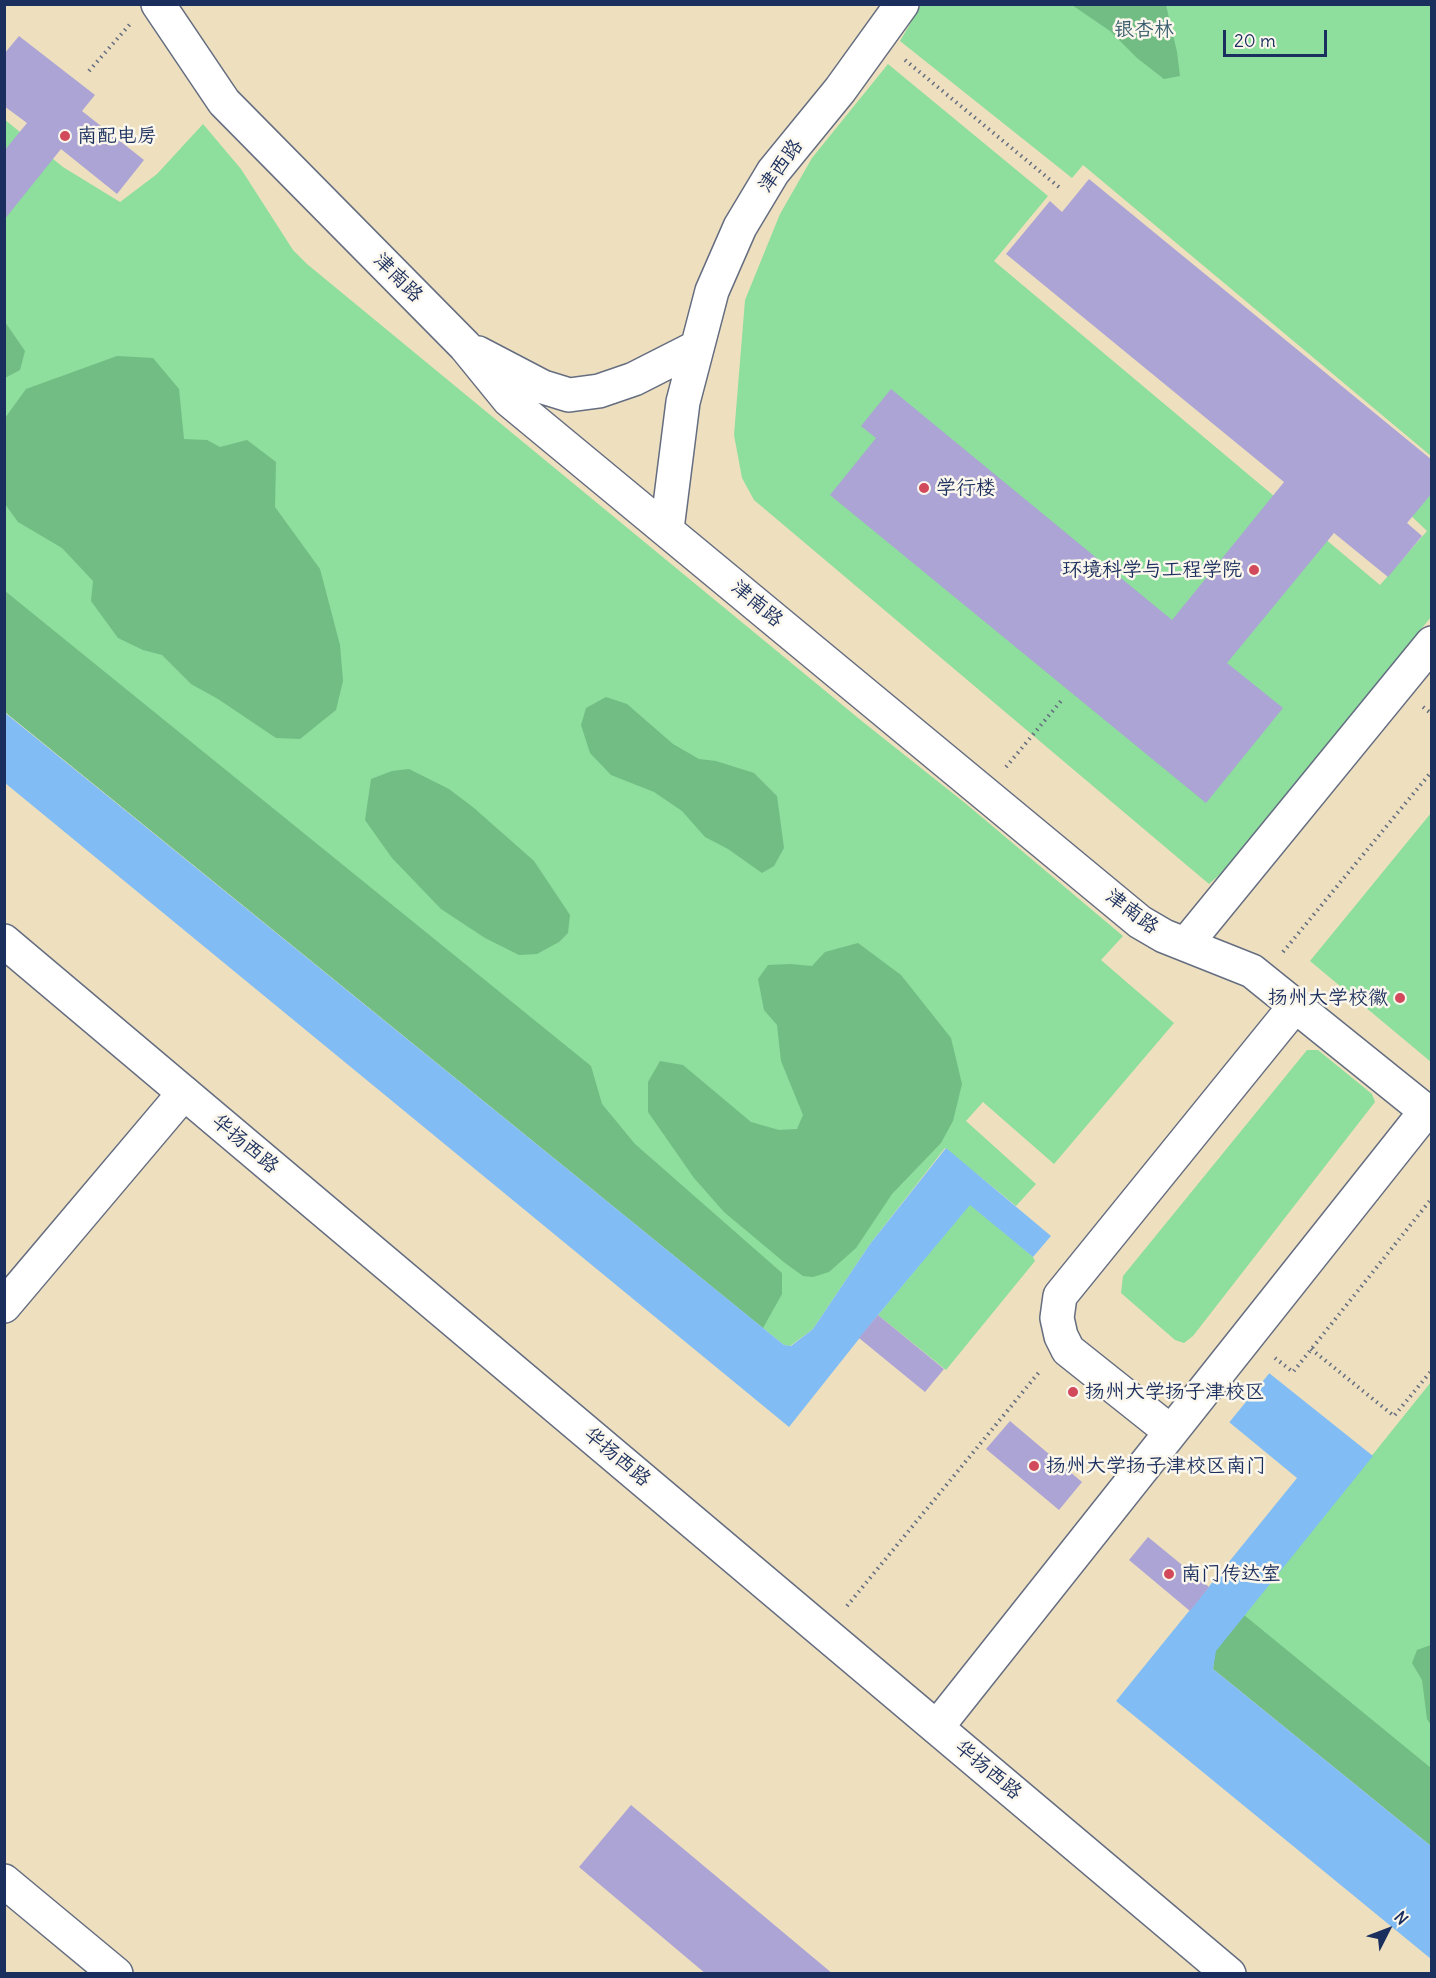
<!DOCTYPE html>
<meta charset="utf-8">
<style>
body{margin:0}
#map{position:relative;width:1436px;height:1978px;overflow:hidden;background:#eee0bf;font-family:Delius,sans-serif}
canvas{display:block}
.frame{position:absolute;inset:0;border:6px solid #1b2f5e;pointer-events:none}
.north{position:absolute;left:1358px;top:1900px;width:60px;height:60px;-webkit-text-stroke:4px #fbf7ec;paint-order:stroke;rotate:48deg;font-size:16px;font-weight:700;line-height:24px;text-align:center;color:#1b2f5e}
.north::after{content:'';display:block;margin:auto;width:21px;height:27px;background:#1b2f5e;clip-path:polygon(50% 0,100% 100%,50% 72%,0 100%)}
.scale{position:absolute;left:1223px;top:30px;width:104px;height:27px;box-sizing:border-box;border:3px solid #1b2f5e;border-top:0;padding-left:8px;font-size:18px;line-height:21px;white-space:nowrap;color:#1b2f5e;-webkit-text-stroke:4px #fbf7ec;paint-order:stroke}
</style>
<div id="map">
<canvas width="1436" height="1978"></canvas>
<div class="frame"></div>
<div class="north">N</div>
<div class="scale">20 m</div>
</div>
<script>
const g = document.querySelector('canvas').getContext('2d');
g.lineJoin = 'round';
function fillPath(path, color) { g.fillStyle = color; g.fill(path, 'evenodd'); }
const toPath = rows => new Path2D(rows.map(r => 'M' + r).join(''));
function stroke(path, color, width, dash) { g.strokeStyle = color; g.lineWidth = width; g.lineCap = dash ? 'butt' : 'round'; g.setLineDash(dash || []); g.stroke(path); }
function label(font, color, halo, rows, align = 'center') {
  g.font = font + ' Delius,"LXGW WenKai TC",sans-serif'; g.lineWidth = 5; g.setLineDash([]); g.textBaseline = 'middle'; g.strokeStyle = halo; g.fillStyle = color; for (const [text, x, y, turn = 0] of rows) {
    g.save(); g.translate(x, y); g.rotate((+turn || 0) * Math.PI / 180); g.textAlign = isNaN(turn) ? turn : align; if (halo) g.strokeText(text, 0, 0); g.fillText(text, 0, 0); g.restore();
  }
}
const green = toPath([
 [921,5,1431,5,1431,456,1083,165,1072,178,900,41],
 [888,64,1048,196,994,261,1380,585,1427,531,1405,510,1431,477,1431,617,1225,870,1209,884,754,500,742,478,734,435,745,300,780,214,812,158],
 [4,119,63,167,120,202,157,174,203,124,241,169,293,250,307,264,863,722,965,803,1123,936,1101,960,1174,1023,1054,1164,983,1102,966,1121,1036,1184,1016,1206,945,1148,870,1244,813,1329,790,1346,784,1345,5,712],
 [1431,813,1431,1062,1310,961],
 [1307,1050,1318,1050,1372,1094,1375,1102,1193,1336,1184,1343,1175,1340,1121,1293,1123,1276],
 [970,1204,1033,1257,1035,1261,946,1370,878,1315],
 [1431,1382,1431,1846,1215,1651]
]);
const forest = toPath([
 [1072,5,1166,5,1177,52,1180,76,1164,79,1137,58,1110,31],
 [5,322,25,351,20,370,5,378],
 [117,356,153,358,179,389,184,439,207,440,220,447,247,440,276,462,275,507,320,569,340,645,343,681,336,710,300,739,276,738,218,699,191,684,162,655,143,650,118,638,91,601,93,581,62,548,18,522,5,504,5,418,26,389],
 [5,591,591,1066,602,1104,635,1144,782,1273,782,1294,763,1328,5,712],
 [606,697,627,704,673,744,699,759,716,761,754,773,777,796,784,848,774,866,762,873,728,849,705,837,682,811,654,792,611,775,590,753,581,725,586,708],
 [409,769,449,789,474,808,534,861,570,915,568,933,559,942,537,954,519,955,485,938,441,909,392,858,365,820,371,779,392,771],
 [858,943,901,975,951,1038,962,1084,953,1121,941,1143,892,1194,856,1248,829,1272,813,1277,803,1276,785,1263,724,1212,694,1178,648,1112,648,1082,660,1061,683,1065,751,1122,779,1130,797,1129,803,1115,781,1061,777,1025,764,1010,758,979,768,965,790,964,812,966,825,952],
 [1244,1615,1431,1768,1431,1846,1213,1669,1215,1651],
 [1431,1645,1432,1645,1431,1725,1427,1719,1422,1680,1412,1663,1417,1650]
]);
const water = toPath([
 [4,712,784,1345,791,1346,813,1329,870,1244,946,1148,1051,1236,1033,1257,970,1205,878,1315,789,1427,5,783],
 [1269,1373,1373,1456,1216,1651,1213,1669,1431,1846,1431,1959,1116,1701,1297,1478,1229,1422]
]);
const pier = toPath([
 [1267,1371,1271,1371,1227,1425,1226,1421]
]);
const building = toPath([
 [19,36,95,95,82,111,144,160,117,194,61,149,4,220,4,151,27,123,4,106,4,54],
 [1089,179,1432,460,1432,493,1407,523,1422,536,1388,577,1334,533,1227,663,1283,708,1206,803,830,495,876,438,861,426,891,389,1172,620,1284,482,1006,254,1050,201,1062,212],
 [878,1315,944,1369,925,1392,859,1338],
 [1010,1421,1082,1482,1059,1510,986,1449],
 [1148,1537,1209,1587,1190,1611,1129,1560],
 [631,1805,833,1974,706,1974,579,1867]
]);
const path = toPath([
 [905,60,1060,188],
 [89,71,131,23],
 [1423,707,1432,714],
 [1006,767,1061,701],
 [1283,952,1432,771],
 [1311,1349,1394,1416,1432,1370],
 [1275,1358,1293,1372,1432,1198],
 [847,1606,1040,1371]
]);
const minor = toPath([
 [158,4,224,102,465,346,509,400,1140,922,1164,936,1252,971,1432,1116],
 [478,353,543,387,569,395,599,391,634,379,697,347],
 [667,529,683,402,712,291,740,227,773,172,840,90,902,4],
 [1186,944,1432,643],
 [4,1306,184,1093],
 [1171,1432,1068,1350,1061,1336,1057,1318,1060,1296,1295,1006],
 [937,1727,1426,1111],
 [4,1881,116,1974]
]);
const major = toPath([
 [4,941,1229,1974]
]);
const markers = [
 [65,136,6,"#d1495b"],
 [924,488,6,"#d1495b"],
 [1254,570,6,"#d1495b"],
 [1400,998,6,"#d1495b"],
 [1073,1392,6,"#d1495b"],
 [1034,1466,6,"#d1495b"],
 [1169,1574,6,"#d1495b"]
];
const parkNames = [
 ["银杏林",1144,30]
];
const poiNames = [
 ["南配电房",77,136],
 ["学行楼",936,488],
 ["环境科学与工程学院",1242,570,"right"],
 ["扬州大学校徽",1388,998,"right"],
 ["扬州大学扬子津校区",1085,1392],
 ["扬州大学扬子津校区南门",1046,1466],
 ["南门传达室",1181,1574]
];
const streetNames = [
 ["津西路",781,166,-54],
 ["津南路",398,278,45],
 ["津南路",757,604,40],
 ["津南路",1132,912,37],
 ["华扬西路",245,1144,40],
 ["华扬西路",617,1457,40],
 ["华扬西路",988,1770,40]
];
fillPath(green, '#8ede9d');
fillPath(forest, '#72bd84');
fillPath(water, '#81bdf4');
fillPath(pier, '#eee0bf');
fillPath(building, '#aca4d5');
stroke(minor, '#656d80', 36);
stroke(major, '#656d80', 36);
stroke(path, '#656d80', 4, [1.5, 4.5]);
stroke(minor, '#fff', 33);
stroke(major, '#fff', 33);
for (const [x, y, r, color] of markers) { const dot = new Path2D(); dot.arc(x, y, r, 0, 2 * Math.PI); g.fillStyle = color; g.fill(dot); stroke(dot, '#fbf7ec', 2); }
label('20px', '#385b6e', '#fbf7ec', parkNames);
label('20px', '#1b2f5e', '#fbf7ec', poiNames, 'left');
label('20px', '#1b2f5e', '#fbf7ec', streetNames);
</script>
